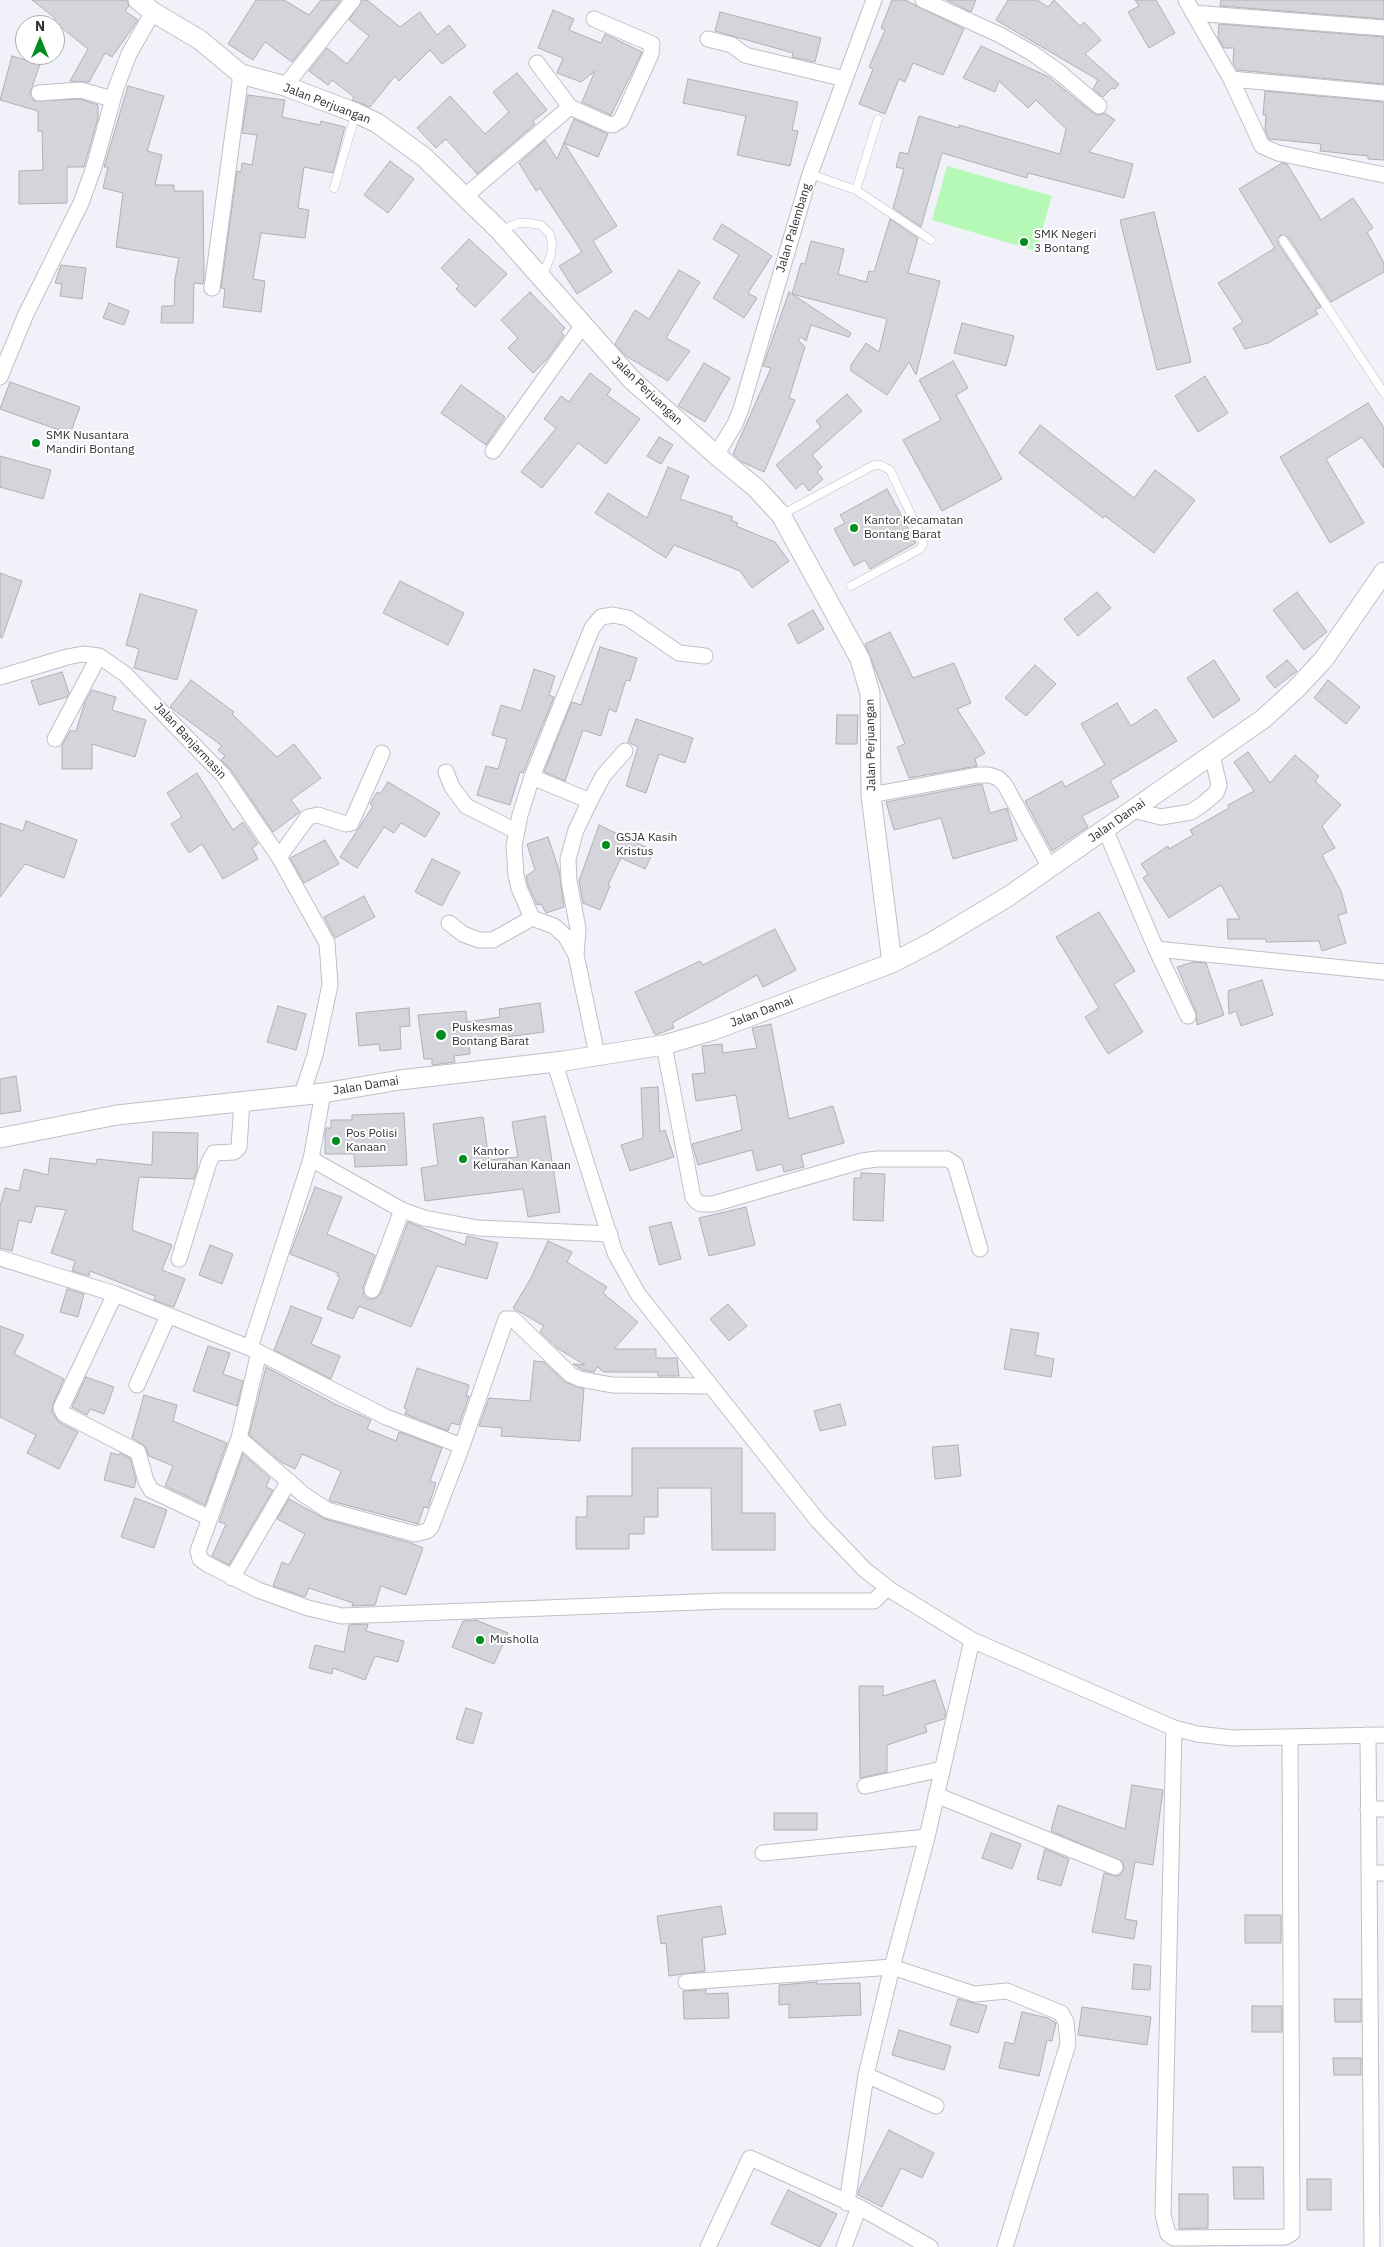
<!DOCTYPE html>
<style>
body{margin:0}
#map{position:relative;width:1384px;height:2247px;overflow:hidden;background:#f1f2f9;font-family:"IBM Plex Sans",sans-serif}
canvas{display:block}
.north{position:absolute;left:15px;top:15px;width:50px;height:50px;box-sizing:border-box;background:#fff;border:1px solid #acacad;border-radius:50%;rotate:0deg;font-size:14px;font-weight:700;line-height:20px;text-align:center;color:#303033}
.north::after{content:'';display:block;margin:auto;width:18px;height:22px;background:#008d1e;clip-path:polygon(50% 0,100% 100%,50% 72%,0 100%)}
</style>
<div id="map">
<canvas width="1384" height="2247"></canvas>
<div class="north">N</div>
</div>
<script>
const g = document.querySelector('canvas').getContext('2d');
g.lineJoin = 'round';
function fillPath(path, color) { g.fillStyle = color; g.fill(path, 'evenodd'); }
const toPath = rows => new Path2D(rows.map(r => 'M' + r).join(''));
function stroke(path, color, width, dash) { g.strokeStyle = color; g.lineWidth = width; g.lineCap = dash ? 'butt' : 'round'; g.setLineDash(dash || []); g.stroke(path); }
function label(font, color, halo, rows, align = 'center') {
  g.font = font + ' "IBM Plex Sans",sans-serif'; g.lineWidth = 4; g.setLineDash([]); g.textBaseline = 'middle'; g.strokeStyle = halo; g.fillStyle = color; for (const [text, x, y, turn = 0] of rows) {
    g.save(); g.translate(x, y); g.rotate((+turn || 0) * Math.PI / 180); g.textAlign = isNaN(turn) ? turn : align; if (halo) g.strokeText(text, 0, 0); g.fillText(text, 0, 0); g.restore();
  }
}
const green = toPath([
 [947,166,1052,196,1036,251,932,220]
]);
const building = toPath([
 [32,0,127,0,129,6,125,11,138,20,112,57,105,53,89,82,70,81,88,49,53,21,55,18,32,0],
 [256,0,284,0,309,15,321,0,341,0,292,62,265,42,253,60,228,44,256,0],
 [362,0,367,0,400,27,420,12,437,35,449,25,466,46,442,64,430,50,399,81,395,76,370,107,352,100,354,97,332,80,328,85,309,71,327,48,347,64,369,36,349,20,362,0],
 [892,0,905,0,964,29,943,75,913,63,905,82,899,79,885,114,859,104,873,69,869,67,885,30,881,28,892,0],
 [947,0,976,0,971,12,947,0],
 [1008,0,1037,0,1048,7,1054,0,1080,26,1084,22,1101,40,1085,54,1119,84,1115,89,1112,88,1103,97,1093,89,1098,80,996,20,1008,0],
 [1135,0,1156,0,1175,33,1149,48,1128,12,1139,6,1135,0],
 [1221,0,1384,0,1384,19,1220,6,1221,0],
 [553,10,574,19,569,30,601,43,605,34,642,52,611,115,582,102,595,71,581,82,557,73,563,58,538,48,553,10],
 [720,12,821,38,815,62,792,57,793,53,715,31,720,12],
 [1219,24,1384,37,1384,84,1237,70,1233,63,1234,48,1224,48,1218,38,1219,24],
 [981,46,1049,77,1093,113,1098,115,1105,113,1115,120,1089,152,1133,164,1124,198,1028,173,1027,178,942,153,921,227,893,208,904,169,896,167,900,152,908,154,919,116,959,128,959,125,1060,154,1066,129,1036,100,1028,108,999,81,995,92,963,78,981,46],
 [12,56,40,64,30,93,34,101,80,99,98,105,98,118,84,167,67,167,67,203,19,204,19,171,43,170,42,131,38,131,38,111,0,100,12,56],
 [517,73,547,110,533,121,535,124,477,174,446,139,436,148,417,128,450,96,485,134,509,112,493,92,517,73],
 [688,79,798,102,792,130,798,131,790,166,737,155,746,116,683,103,688,79],
 [128,86,164,96,147,151,162,155,155,185,174,185,174,191,203,191,204,277,203,284,194,283,193,323,161,323,162,306,174,306,175,279,179,258,116,247,123,193,103,188,108,167,104,167,128,86],
 [1265,91,1384,102,1384,160,1368,159,1368,156,1320,151,1321,144,1269,139,1265,130,1266,115,1263,115,1265,91],
 [248,95,285,100,282,117,320,125,321,121,345,127,333,173,304,167,298,208,309,210,305,238,261,233,253,279,265,281,261,312,223,307,225,289,221,288,237,171,241,172,242,163,252,165,257,135,242,133,248,95],
 [574,119,608,134,598,157,564,143,617,226,593,241,612,272,577,294,559,266,582,252,540,188,536,191,519,163,545,140,557,159,574,119],
 [390,161,414,179,388,213,364,195,390,161],
 [1282,163,1287,164,1321,220,1353,198,1373,228,1367,232,1384,263,1384,272,1331,302,1288,237,1280,235,1278,243,1321,307,1315,310,1318,314,1268,343,1245,349,1233,328,1243,322,1218,283,1275,248,1239,189,1282,163],
 [1154,212,1191,362,1157,370,1120,220,1154,212],
 [890,219,918,238,908,273,940,281,916,375,909,362,887,395,851,371,851,365,866,343,879,352,887,319,792,294,801,263,805,264,811,241,844,249,838,274,866,282,869,271,874,272,890,219],
 [722,224,772,256,748,293,757,298,744,318,713,298,739,255,713,239,722,224],
 [469,239,507,274,475,307,456,289,459,286,441,268,469,239],
 [61,265,86,268,82,299,60,296,62,284,55,283,61,265],
 [679,270,700,282,666,338,690,351,668,381,626,356,615,344,635,310,649,319,679,270],
 [530,292,565,328,561,332,564,335,547,359,533,373,508,348,518,338,501,320,530,292],
 [789,292,851,333,849,337,811,325,806,341,801,337,798,340,805,347,789,398,795,400,764,472,742,462,733,454,771,368,763,366,789,292],
 [109,303,129,311,124,325,103,318,109,303],
 [962,323,1014,336,1006,366,954,353,962,323],
 [953,361,968,388,956,395,1002,479,942,511,903,440,941,420,919,380,953,361],
 [704,363,730,378,705,422,678,406,704,363],
 [590,373,611,389,607,395,640,419,606,464,578,443,542,488,521,472,556,428,544,419,561,396,569,402,590,373],
 [1205,376,1228,413,1198,432,1175,396,1205,376],
 [10,382,80,407,70,434,0,409,10,382],
 [461,385,505,417,486,445,441,413,461,385],
 [847,394,862,411,812,455,822,467,817,472,823,479,809,491,803,483,796,489,776,465,821,427,816,421,847,394],
 [1368,403,1384,428,1384,468,1362,437,1326,459,1364,523,1330,543,1280,457,1368,403],
 [1040,425,1134,498,1155,470,1195,500,1154,553,1105,516,1103,518,1019,453,1040,425],
 [659,437,673,445,661,464,647,456,659,437],
 [0,456,51,470,43,499,0,487,0,456],
 [668,467,689,476,680,499,733,517,731,520,738,523,736,526,775,542,789,561,752,588,740,571,674,545,666,558,595,513,608,493,647,518,668,467],
 [887,489,916,543,870,569,865,560,854,566,834,529,845,523,840,515,887,489],
 [0,573,22,581,2,638,0,637,0,573],
 [400,581,464,613,448,645,383,613,400,581],
 [1097,592,1111,608,1078,636,1064,619,1097,592],
 [1297,592,1327,632,1304,650,1273,610,1297,592],
 [140,594,197,610,177,680,134,668,139,649,126,645,140,594],
 [813,610,824,629,798,644,788,624,813,610],
 [890,632,913,678,954,663,971,703,957,709,985,753,975,759,977,766,909,778,897,747,905,744,865,644,890,632],
 [600,647,637,658,630,681,626,680,616,712,609,709,601,736,583,730,565,781,544,772,572,702,581,705,600,647],
 [1214,660,1240,700,1213,718,1187,678,1214,660],
 [1287,660,1297,671,1275,688,1266,677,1287,660],
 [1035,665,1056,684,1026,716,1005,698,1035,665],
 [534,669,555,676,549,695,554,697,523,773,520,772,510,805,477,795,486,766,498,769,507,739,492,735,501,705,521,711,534,669],
 [62,672,69,693,67,697,39,705,31,681,62,672],
 [191,680,234,712,232,714,277,757,294,744,321,778,291,800,300,812,273,832,231,770,221,760,225,756,218,750,222,746,170,707,191,680],
 [1328,680,1360,707,1346,724,1314,698,1328,680],
 [92,690,116,697,112,710,146,720,135,757,92,744,92,769,62,769,62,745,70,731,76,731,85,702,92,690],
 [1117,703,1131,726,1156,709,1177,741,1110,781,1119,797,1082,816,1088,827,1052,851,1025,801,1062,781,1065,787,1105,765,1081,724,1117,703],
 [837,715,858,715,857,744,836,744,837,715],
 [636,719,693,738,685,763,659,754,646,793,626,786,638,747,628,742,636,719],
 [1248,752,1270,783,1295,755,1319,776,1315,781,1341,805,1322,826,1335,848,1322,855,1341,891,1347,913,1338,915,1346,943,1322,951,1319,941,1266,942,1266,939,1228,939,1227,919,1240,919,1221,885,1169,918,1143,878,1148,874,1141,864,1168,846,1169,849,1193,835,1190,830,1229,808,1228,805,1254,791,1234,762,1248,752],
 [197,773,233,830,243,822,258,844,252,848,258,859,223,879,202,844,189,853,171,824,182,817,167,793,197,773],
 [388,782,440,813,425,837,401,823,394,833,384,827,357,868,340,857,373,806,370,804,377,792,380,794,388,782],
 [982,784,990,813,1007,808,1017,840,953,859,941,818,894,830,886,802,982,784],
 [26,821,77,840,64,878,25,864,0,897,0,823,23,831,26,821],
 [599,825,654,851,645,869,621,858,608,885,610,886,600,910,583,903,579,881,599,825],
 [548,837,559,870,564,907,546,913,541,904,537,905,528,885,526,876,535,870,527,844,548,837],
 [325,840,339,864,304,883,290,858,325,840],
 [432,859,460,872,442,906,415,892,432,859],
 [364,896,375,917,335,938,324,917,364,896],
 [1099,912,1135,971,1114,984,1143,1032,1108,1054,1085,1017,1099,1008,1056,937,1099,912],
 [775,929,796,970,763,987,757,975,672,1023,674,1028,655,1035,635,992,700,961,703,965,775,929],
 [1193,962,1206,963,1224,1015,1197,1025,1196,1012,1177,967,1193,962],
 [1262,980,1273,1015,1241,1026,1236,1011,1229,1014,1228,991,1262,980],
 [540,1003,544,1032,469,1042,470,1054,454,1056,455,1062,432,1065,432,1059,424,1059,418,1015,466,1011,467,1022,500,1017,499,1009,540,1003],
 [278,1006,306,1014,296,1050,267,1042,278,1006],
 [409,1008,410,1026,400,1027,401,1049,380,1051,379,1044,359,1046,356,1013,409,1008],
 [771,1024,789,1119,833,1106,844,1143,801,1155,804,1167,784,1172,782,1164,757,1171,752,1150,698,1165,692,1144,742,1130,736,1095,696,1101,692,1074,705,1073,702,1046,722,1044,723,1053,757,1048,752,1028,771,1024],
 [16,1076,21,1111,0,1114,0,1079,16,1076],
 [658,1087,660,1132,665,1130,674,1157,630,1171,621,1145,643,1138,641,1088,658,1087],
 [404,1113,407,1165,355,1167,354,1154,325,1154,325,1135,326,1128,331,1128,331,1120,352,1120,352,1115,404,1113],
 [545,1116,560,1212,528,1217,523,1189,425,1201,421,1168,438,1165,433,1124,483,1117,489,1160,518,1157,512,1122,545,1116],
 [153,1132,198,1133,197,1169,194,1179,139,1177,132,1230,172,1245,162,1270,185,1279,174,1307,154,1300,155,1296,90,1271,89,1276,72,1271,75,1261,51,1253,66,1210,36,1206,31,1223,19,1220,12,1251,0,1248,0,1206,5,1188,19,1191,24,1169,48,1175,50,1158,96,1164,97,1159,152,1165,153,1132],
 [861,1173,885,1174,883,1221,853,1220,854,1178,861,1178,861,1173],
 [315,1187,342,1197,327,1234,375,1255,363,1287,364,1296,368,1299,374,1299,381,1293,408,1222,465,1245,467,1236,498,1243,487,1279,437,1266,411,1327,359,1306,353,1319,327,1309,340,1277,337,1276,338,1273,290,1254,315,1187],
 [746,1207,755,1245,709,1256,699,1218,746,1207],
 [671,1222,681,1259,659,1265,649,1227,671,1222],
 [548,1241,572,1252,567,1262,607,1287,603,1293,638,1322,614,1349,656,1349,656,1358,677,1358,679,1376,658,1376,658,1372,604,1372,597,1367,594,1372,583,1370,573,1364,585,1365,557,1348,540,1332,544,1326,513,1308,531,1278,548,1241],
 [210,1245,233,1254,222,1284,199,1275,210,1245],
 [67,1289,84,1294,78,1317,60,1312,67,1289],
 [728,1304,747,1326,729,1341,710,1319,728,1304],
 [291,1306,322,1318,311,1344,340,1356,331,1379,274,1350,291,1306],
 [0,1326,24,1335,14,1354,64,1379,53,1404,52,1412,59,1422,78,1432,59,1469,27,1453,36,1435,0,1417,0,1326],
 [1011,1329,1039,1333,1035,1355,1054,1359,1051,1377,1004,1369,1011,1329],
 [208,1346,230,1353,223,1374,243,1381,237,1406,193,1391,208,1346],
 [534,1361,544,1362,565,1382,584,1389,580,1441,501,1436,502,1428,479,1426,489,1398,530,1401,534,1361],
 [266,1367,335,1404,371,1420,367,1429,396,1441,399,1432,442,1448,430,1481,436,1483,428,1508,424,1507,418,1524,331,1501,329,1500,341,1471,302,1454,295,1469,281,1462,249,1435,266,1367],
 [417,1368,469,1385,466,1396,469,1396,459,1425,451,1423,448,1431,405,1414,407,1409,404,1408,417,1368],
 [86,1377,114,1387,104,1414,90,1409,87,1415,72,1407,86,1377],
 [144,1395,177,1405,173,1421,227,1443,205,1505,165,1486,173,1466,149,1456,145,1446,132,1438,144,1395],
 [840,1404,846,1425,820,1431,814,1411,840,1404],
 [958,1445,961,1476,935,1479,932,1447,958,1445],
 [632,1448,742,1448,742,1513,775,1513,775,1550,712,1550,711,1488,658,1488,658,1517,644,1517,644,1534,629,1534,629,1549,576,1549,576,1517,587,1517,587,1496,632,1496,632,1448],
 [111,1453,119,1455,120,1453,130,1458,136,1480,134,1488,104,1480,111,1453],
 [243,1454,270,1478,266,1487,273,1490,229,1565,212,1556,226,1524,219,1522,243,1454],
 [135,1498,167,1510,154,1548,121,1537,135,1498],
 [289,1499,325,1519,411,1543,423,1548,406,1595,381,1586,375,1605,352,1606,353,1603,309,1588,305,1597,273,1586,282,1562,289,1565,305,1534,277,1519,289,1499],
 [476,1620,508,1633,494,1664,452,1647,463,1621,476,1620],
 [368,1624,366,1631,404,1641,398,1662,375,1656,365,1680,333,1668,332,1674,309,1668,315,1645,344,1652,349,1625,368,1624],
 [935,1680,946,1713,944,1719,925,1725,927,1732,887,1745,887,1772,860,1778,859,1686,883,1686,883,1696,935,1680],
 [466,1708,482,1713,473,1744,456,1739,466,1708],
 [1132,1785,1163,1790,1153,1865,1135,1862,1125,1919,1137,1921,1134,1939,1092,1932,1104,1873,1116,1876,1120,1875,1124,1870,1123,1862,1051,1831,1058,1805,1125,1829,1132,1785],
 [774,1813,817,1813,817,1830,774,1830,774,1813],
 [991,1833,1021,1844,1012,1869,982,1858,991,1833],
 [1045,1849,1069,1859,1061,1886,1037,1879,1045,1849],
 [721,1906,726,1934,702,1938,705,1971,669,1976,666,1943,661,1944,657,1916,721,1906],
 [1245,1915,1281,1915,1281,1943,1245,1943,1245,1915],
 [1134,1964,1151,1966,1150,1990,1132,1989,1134,1964],
 [817,1982,817,1984,860,1983,861,2015,789,2018,789,2004,779,2005,779,1985,817,1982],
 [706,1990,706,1994,728,1993,729,2018,684,2019,683,1991,706,1990],
 [958,1999,987,2006,978,2033,950,2025,958,1999],
 [1334,1999,1361,1999,1361,2022,1335,2022,1334,1999],
 [1252,2006,1282,2006,1282,2032,1252,2032,1252,2006],
 [1082,2007,1151,2017,1147,2045,1078,2035,1082,2007],
 [1022,2012,1048,2018,1056,2023,1052,2041,1047,2040,1039,2076,999,2068,1005,2042,1014,2044,1022,2012],
 [899,2030,951,2046,944,2070,892,2055,899,2030],
 [1333,2058,1361,2058,1361,2075,1334,2075,1333,2058],
 [889,2130,934,2153,922,2178,901,2168,882,2207,858,2195,859,2189,889,2130],
 [1233,2167,1263,2167,1264,2199,1234,2199,1233,2167],
 [1307,2179,1331,2179,1331,2210,1307,2210,1307,2179],
 [788,2190,837,2214,820,2247,771,2224,788,2190],
 [1179,2194,1208,2194,1208,2228,1179,2229,1179,2194]
]);
const service = toPath([
 [810,174,856,190,931,240],
 [334,188,356,113],
 [856,190,878,119],
 [502,230,518,223,528,223,541,225,550,234,552,244,551,255,542,277],
 [1283,240,1384,393],
 [781,515,874,465,880,465,890,470,922,538,923,544,920,549,851,586]
]);
const minor = toPath([
 [923,0,1000,35,1032,53,1059,72,1099,106],
 [1186,0,1231,79,1262,146,1278,153,1384,175],
 [1193,13,1384,28],
 [708,39,732,45,745,55,845,79],
 [537,63,570,107],
 [1231,79,1384,93],
 [285,86,353,0],
 [39,93,81,90,112,99],
 [464,197,570,107,608,124,613,125,621,120,651,54,652,44,594,19],
 [212,288,241,74],
 [0,377,26,314,81,203,94,167,116,88,129,54,153,12],
 [493,451,583,325],
 [716,455,735,424,741,409,810,174,874,0],
 [0,677,67,657,83,654,99,656,125,674,223,775,279,857,327,943,330,985,315,1055,302,1094],
 [55,739,99,656],
 [446,772,452,787,466,806,516,831],
 [532,777,590,801,603,776,625,751],
 [871,795,978,775,989,775,998,778,1005,785,1050,868],
 [1133,810,1161,817,1191,812,1203,804,1216,793,1219,785,1212,755],
 [1105,829,1156,949,1188,1016],
 [279,857,308,817,318,815,346,824,351,823,382,753],
 [449,923,463,934,479,940,493,940,532,918],
 [1156,949,1384,972],
 [576,955,578,929,569,881,568,859,576,830,590,801],
 [664,1045,693,1197,696,1201,701,1204,713,1204,862,1161,877,1159,947,1159,955,1164,980,1249],
 [597,1055,576,955,566,937,554,926,532,918,519,888,516,875,514,846,520,815,532,777,592,628,601,617,613,615,628,618,679,653,705,656],
 [554,1061,615,1253,638,1294,818,1521,865,1570,892,1591,972,1640,1174,1728,1197,1734,1233,1738,1384,1735],
 [311,1159,402,1210,424,1218,478,1228,610,1234],
 [0,1258,115,1294,250,1348,386,1417,462,1446,431,1527,427,1531,415,1534,327,1510,303,1494,239,1438],
 [179,1259,209,1162,214,1153,234,1152,239,1147,242,1101],
 [372,1290,402,1210],
 [115,1294,61,1408,64,1414,138,1452,146,1481,151,1490,210,1518],
 [250,1348,311,1159,323,1093],
 [259,1352,239,1438,198,1551,200,1559,207,1564,258,1590,308,1608,342,1616,722,1601,874,1601,887,1588],
 [137,1385,168,1316],
 [462,1446,506,1319,513,1319,571,1375,580,1379,612,1385,710,1386],
 [232,1578,289,1481],
 [1174,1728,1163,2215,1168,2234,1174,2238,1184,2238,1285,2237,1292,2233,1290,1737],
 [1368,1735,1372,2247],
 [865,1786,942,1769],
 [936,1795,1115,1867],
 [1368,1809,1384,1809],
 [763,1853,927,1837],
 [1369,1873,1384,1873],
 [686,1982,892,1967,974,1994,1007,1991,1061,2013,1066,2022,1068,2044,1005,2247],
 [866,2075,936,2106],
 [847,2203,866,2075,892,1967,927,1837,972,1640],
 [708,2247,750,2158,859,2207,930,2247],
 [844,2247,859,2207]
]);
const tertiary = toPath([
 [138,0,153,12,200,40,241,74,285,86,356,113,377,123,424,157,500,231,632,380,716,455,756,488,781,515,860,659,870,693,871,795,892,963],
 [0,1138,117,1115,323,1093,400,1080,564,1061,664,1045,711,1031,892,963,934,941,1009,896,1263,719,1296,689,1324,659,1384,572]
]);
const markers = [
 [1024,242,5,"#008d1e"],
 [36,443,5,"#008d1e"],
 [854,528,5,"#008d1e"],
 [606,845,5,"#008d1e"],
 [441,1035,6,"#008d1e"],
 [336,1141,5,"#008d1e"],
 [463,1159,5,"#008d1e"],
 [480,1640,5,"#008d1e"]
];
const streetNames = [
 ["Jalan Perjuangan",327,104,21],
 ["Jalan Palembang",794,228,-73],
 ["Jalan Perjuangan",647,391,44],
 ["Jalan Banjarmasin",190,741,47],
 ["Jalan Perjuangan",871,745,-91],
 ["Jalan Damai",1117,821,-35],
 ["Jalan Damai",762,1012,-21],
 ["Jalan Damai",366,1086,-9]
];
const poiNames = [
 ["SMK Negeri",1034,235],
 ["3 Bontang",1034,249],
 ["SMK Nusantara",46,436],
 ["Mandiri Bontang",46,450],
 ["Kantor Kecamatan",864,521],
 ["Bontang Barat",864,535],
 ["GSJA Kasih",616,838],
 ["Kristus",616,852],
 ["Puskesmas",452,1028],
 ["Bontang Barat",452,1042],
 ["Pos Polisi",346,1134],
 ["Kanaan",346,1148],
 ["Kantor",473,1152],
 ["Kelurahan Kanaan",473,1166],
 ["Musholla",490,1640]
];
fillPath(green, '#b6f9b6');
fillPath(building, '#d4d5db');
stroke(building, '#afb0b6', 1);
stroke(service, '#bfc0c6', 9);
stroke(minor, '#bfc0c6', 17);
stroke(tertiary, '#bfc0c6', 21);
stroke(service, '#fff', 8);
stroke(minor, '#fff', 15);
stroke(tertiary, '#fff', 19);
for (const [x, y, r, color] of markers) { const dot = new Path2D(); dot.arc(x, y, r, 0, 2 * Math.PI); g.fillStyle = color; g.fill(dot); stroke(dot, '#fff', 2); }
label('12px', '#303033', '#fff', streetNames);
label('12px', '#303033', '#fff', poiNames, 'left');
</script>
